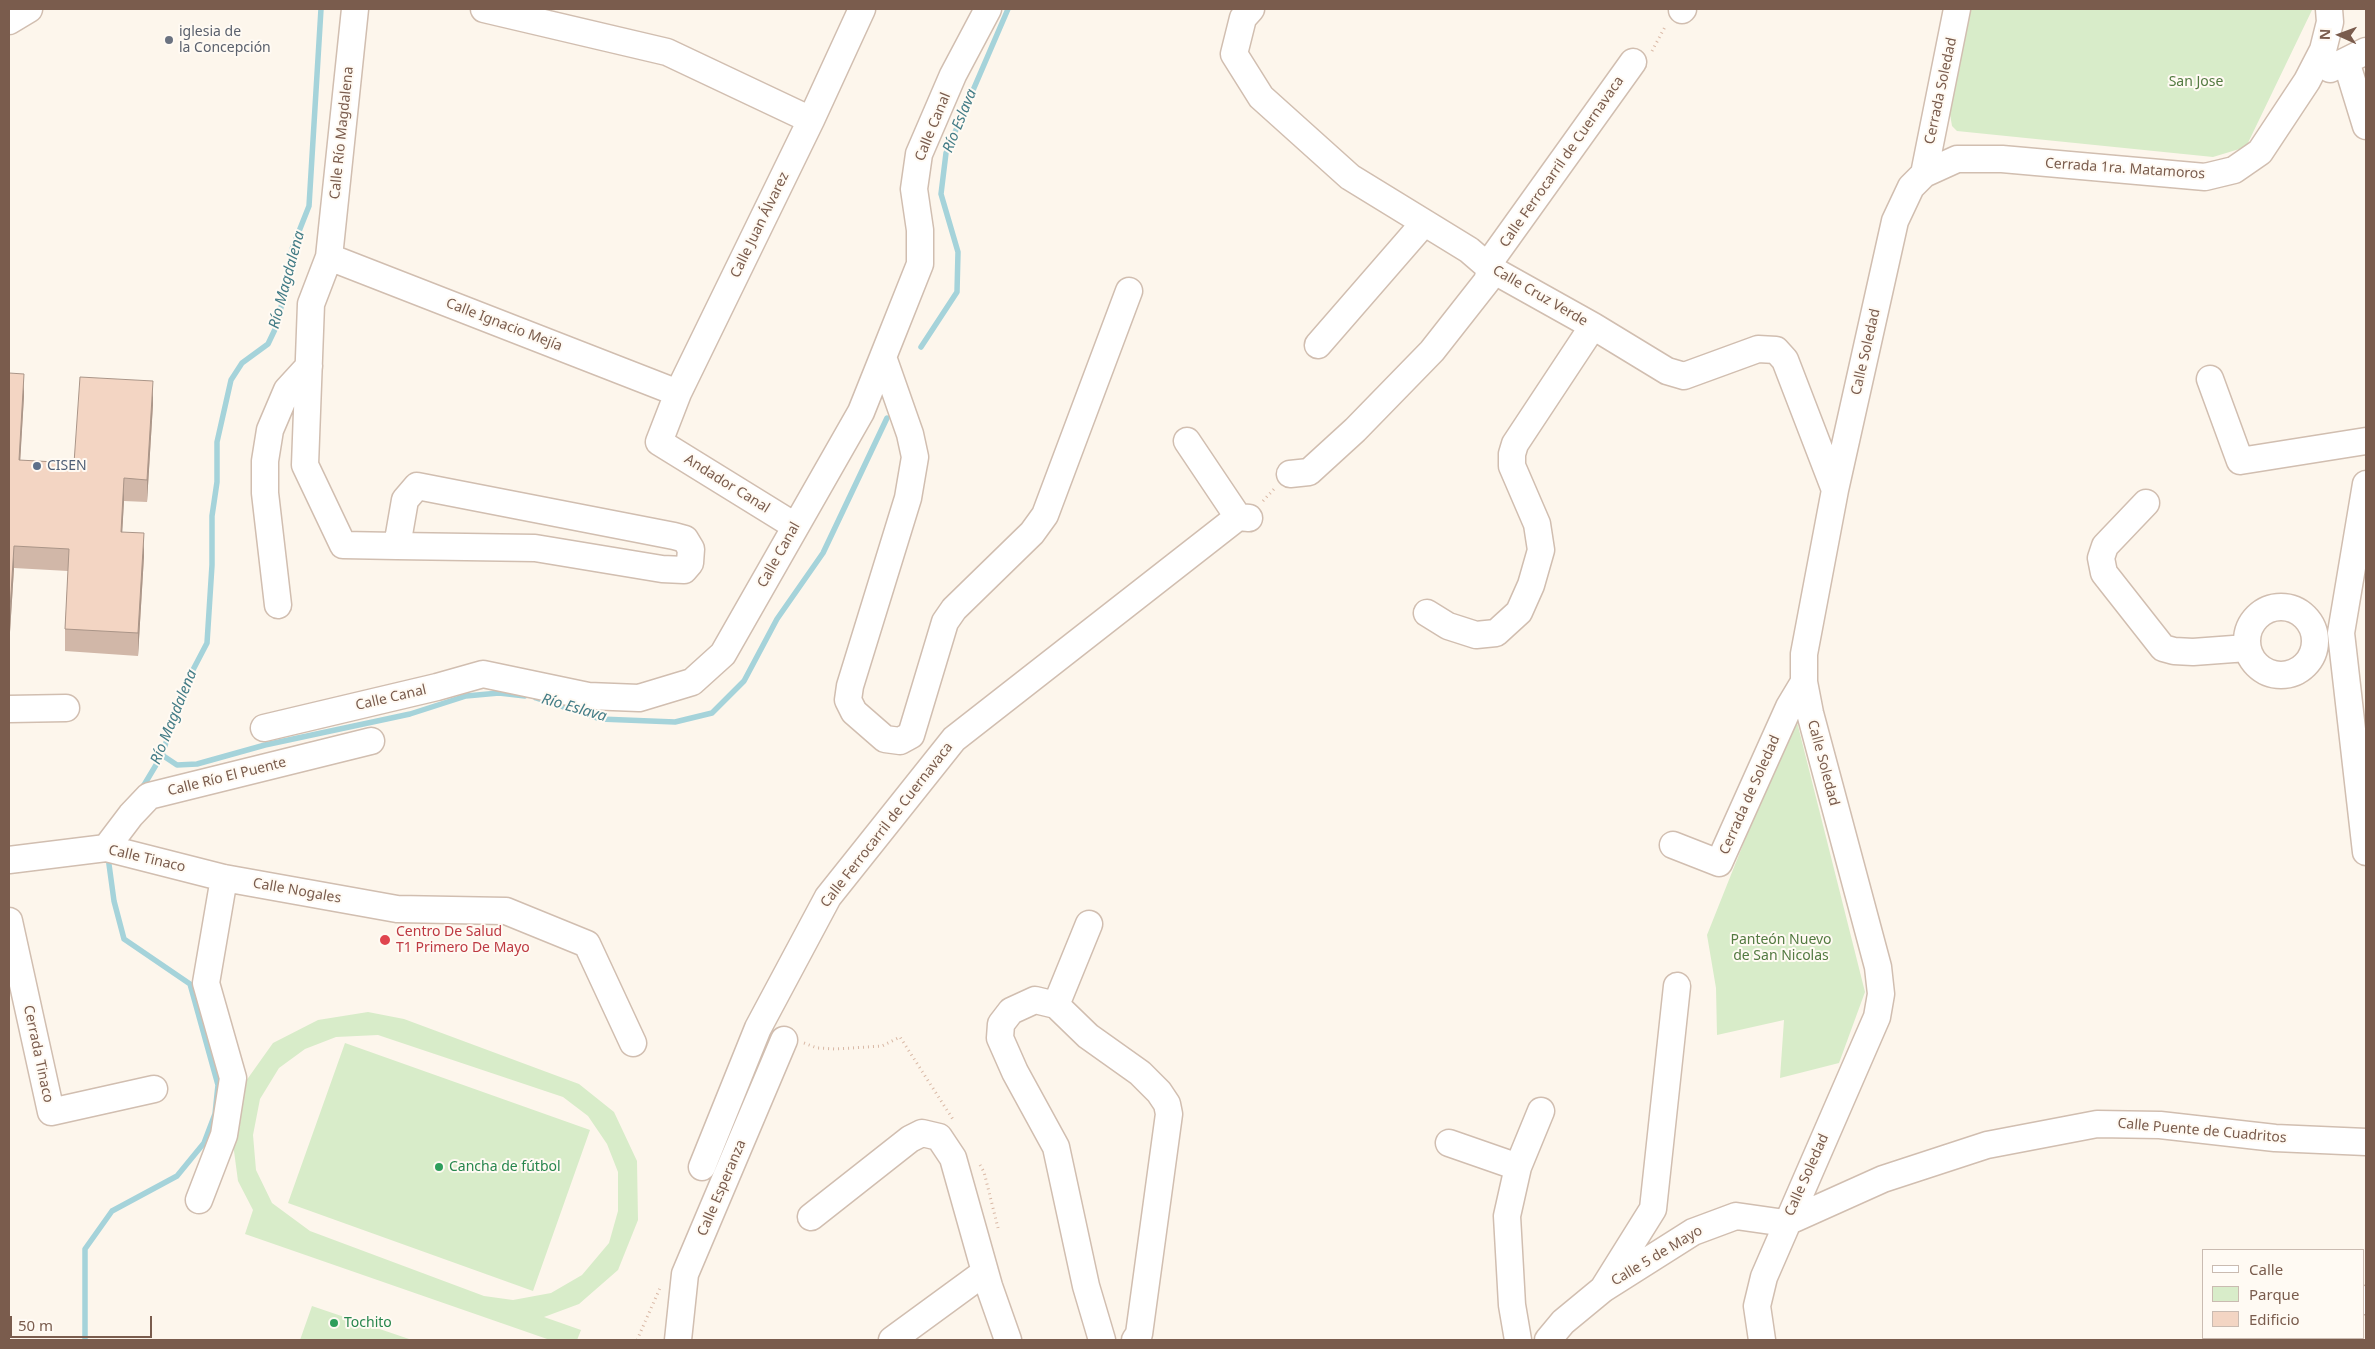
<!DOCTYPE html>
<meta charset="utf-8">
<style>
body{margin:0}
#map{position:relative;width:2375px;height:1349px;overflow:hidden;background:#fdf6ec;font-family:"Noto Sans",sans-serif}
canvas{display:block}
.frame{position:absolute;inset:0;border:10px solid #7a5c4d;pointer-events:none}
.legend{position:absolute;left:2202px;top:1249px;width:162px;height:90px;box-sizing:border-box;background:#fffaf3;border:1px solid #cabbb1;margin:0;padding:6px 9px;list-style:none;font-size:15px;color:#7a5c4d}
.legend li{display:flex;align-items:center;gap:10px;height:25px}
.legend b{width:25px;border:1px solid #cabbb1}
.north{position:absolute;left:2315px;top:10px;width:50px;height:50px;-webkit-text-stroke:4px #fffaf3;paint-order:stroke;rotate:272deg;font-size:14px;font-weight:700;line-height:20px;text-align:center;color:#7a5c4d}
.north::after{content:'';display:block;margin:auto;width:18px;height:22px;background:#7a5c4d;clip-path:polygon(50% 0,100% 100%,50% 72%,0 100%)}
.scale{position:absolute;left:10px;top:1316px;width:142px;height:22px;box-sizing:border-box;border:2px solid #7a5c4d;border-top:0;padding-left:6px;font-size:15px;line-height:18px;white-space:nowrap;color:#7a5c4d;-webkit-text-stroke:4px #fffaf3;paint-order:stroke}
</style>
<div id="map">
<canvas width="2375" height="1349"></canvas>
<div class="frame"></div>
<ul class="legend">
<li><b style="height:6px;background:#fff"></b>Calle</li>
<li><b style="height:14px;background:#d8ecc9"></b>Parque</li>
<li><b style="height:14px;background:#f3d5c3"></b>Edificio</li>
</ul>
<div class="north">N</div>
<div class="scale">50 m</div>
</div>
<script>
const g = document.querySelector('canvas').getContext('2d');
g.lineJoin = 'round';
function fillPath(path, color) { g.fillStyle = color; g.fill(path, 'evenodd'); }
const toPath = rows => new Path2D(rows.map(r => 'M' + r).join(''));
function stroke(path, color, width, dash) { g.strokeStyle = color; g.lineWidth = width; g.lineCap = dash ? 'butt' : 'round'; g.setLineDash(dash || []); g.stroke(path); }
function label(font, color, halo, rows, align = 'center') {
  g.font = font + ' "Noto Sans",sans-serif'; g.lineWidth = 4; g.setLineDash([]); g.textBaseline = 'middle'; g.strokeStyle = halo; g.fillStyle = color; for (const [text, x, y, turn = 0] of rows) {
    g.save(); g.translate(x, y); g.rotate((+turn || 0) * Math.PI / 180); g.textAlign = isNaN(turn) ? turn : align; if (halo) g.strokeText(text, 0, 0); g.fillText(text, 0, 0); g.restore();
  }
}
const green = toPath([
 [1968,9,2312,9,2312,10,2246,147,2213,157,1957,131,1952,126,1949,108],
 [1795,714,1865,992,1839,1063,1780,1078,1784,1020,1717,1035,1716,988,1707,935],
 [368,1012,404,1019,579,1084,614,1112,637,1161,638,1220,618,1270,579,1304,544,1317,581,1330,577,1340,550,1340,245,1234,253,1210,238,1181,232,1136,241,1088,273,1043,318,1020],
 [378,1035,563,1097,588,1116,607,1144,618,1172,618,1211,609,1243,582,1275,551,1293,513,1300,484,1296,310,1231,272,1203,256,1170,253,1135,260,1099,279,1068,305,1049,336,1037],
 [345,1043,590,1130,533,1291,288,1203],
 [312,1306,412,1340,300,1340]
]);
const stream = toPath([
 [921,347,957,292,958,252,941,194,946,153,1008,9],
 [536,698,600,719,675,722,712,713,744,681,777,619,823,553,887,418],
 [162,755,177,765,197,764,265,745,410,714,466,696,499,693,525,696],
 [141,790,162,755,183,689,207,643,212,565,212,516,217,482,217,442,231,380,242,363,268,344,278,323,292,249,309,206,321,9],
 [85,1340,85,1249,112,1211,177,1176,204,1143,215,1114,218,1085,190,984,124,939,114,901,108,857]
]);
const path = toPath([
 [1652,51,1666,25],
 [1263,501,1274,489],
 [804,1043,817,1048,836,1049,882,1046,900,1037,954,1121],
 [980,1165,984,1172,998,1228],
 [637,1340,660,1288]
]);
const minor = toPath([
 [355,9,329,257,311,304,305,465,343,545,397,546,535,548,662,569,684,570,690,563,691,549,685,539,674,536,417,486,405,500,397,546],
 [484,9,667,52,811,120],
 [1251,9,1243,18,1234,54,1261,97,1350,177,1469,250,1491,269,1593,326,1667,371,1684,376,1758,349,1776,350,1785,360,1835,490],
 [1682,10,1683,9],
 [9,21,29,9],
 [2346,61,2366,126],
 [2330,69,2366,51],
 [1924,174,1957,9],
 [329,257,678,393],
 [1318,345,1424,223],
 [883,357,910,434,915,457,908,498,850,686,848,700,854,712,885,739,900,741,911,735,945,622,954,609,1032,533,1045,515,1129,291],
 [2210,379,2240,461,2366,441],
 [1187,441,1238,517],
 [1290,474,1309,472,1355,430,1432,351,1487,281,1494,256,1633,62],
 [2366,484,2341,633,2366,852],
 [2146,503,2105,546,2101,558,2104,573,2163,648,2174,651,2193,652,2247,648],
 [795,526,659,442,678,393,811,120,862,9],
 [278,605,265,493,265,461,270,430,287,390,309,366],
 '2247 641a34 34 0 1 1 68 0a34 34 0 1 1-68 0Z',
 [1427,613,1448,626,1476,635,1496,633,1519,612,1531,585,1541,550,1537,524,1512,466,1512,454,1515,444,1593,326],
 [9,709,66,708],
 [264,728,437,687,483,674,588,696,639,698,692,682,723,654,861,412,883,357,920,264,920,230,914,189,919,154,953,75,988,9],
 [1673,845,1719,863,1789,707,1804,682],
 [106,848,131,815,149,796,371,741],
 [9,860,106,848,224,878,397,909,506,911,587,944,633,1043],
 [9,921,51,1112,154,1089],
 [1056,1005,1089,924],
 [1449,1143,1518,1167,1507,1216,1512,1305,1518,1340],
 [702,1167,758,1028,828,897,954,739,1238,517,1249,518],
 [1518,1167,1541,1111],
 [199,1200,224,1135,233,1078,206,983,224,878],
 [811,1217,910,1139,922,1133,939,1137,953,1158,989,1286,1008,1340],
 [1785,1223,1883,1179,1987,1145,2097,1124,2160,1125,2275,1138,2366,1142],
 [1603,1289,1653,1209,1677,986],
 [2364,1301,2366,1299],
 [678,1340,685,1274,784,1040],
 [892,1340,985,1272],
 [1102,1340,1086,1286,1056,1147,1015,1072,1000,1038,1001,1024,1011,1011,1035,1000,1056,1005,1088,1036,1140,1073,1159,1092,1167,1104,1169,1114,1139,1334,1135,1340],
 [1548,1340,1563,1322,1603,1289,1693,1232,1736,1216,1785,1223],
 [1762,1340,1757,1306,1764,1277,1877,1017,1881,994,1878,967,1810,713,1804,682,1804,654,1835,490,1895,221,1911,187,1924,174,1957,159,2002,159,2205,177,2234,170,2260,152,2307,81,2323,50,2330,22,2329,9],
 [2326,1340,2329,1338]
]);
const wall = toPath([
 [9,373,24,396,20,460,74,463,153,404,147,502,124,501,122,532,144,556,138,656,65,651,65,629,68,571,14,568,9,648]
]);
const shadedWall = toPath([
 [24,374,24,396,19,482,19,460],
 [153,381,153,404,147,502,147,480],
 [124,478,124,501,121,554,121,532],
 [144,533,144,556,138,656,138,633],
 [14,546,14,568,9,648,9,625]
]);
const building = toPath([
 [9,373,24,374,19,460,74,463,80,377,153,381,147,480,124,478,121,532,144,533,138,633,65,629,69,549,14,546,9,625,9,373]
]);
const markers = [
 [169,40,5,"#6b7280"],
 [37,466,5,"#5c6f8a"],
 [385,940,6,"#e0444e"],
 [439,1167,5,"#2e9e5b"],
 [334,1323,5,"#2e9e5b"]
];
const worshipNames = [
 ["iglesia de",179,32],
 ["la Concepción",179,48]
];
const parkNames = [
 ["San Jose",2196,82],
 ["Panteón Nuevo",1781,940],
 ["de San Nicolas",1781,956]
];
const streetNames = [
 ["Cerrada Soledad",1941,91,-78],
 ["Calle Canal",933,127,-68],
 ["Calle Río Magdalena",342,133,-84],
 ["Calle Ferrocarril de Cuernavaca",1562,162,-55],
 ["Cerrada 1ra. Matamoros",2125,169,4],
 ["Calle Juan Álvarez",760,225,-64],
 ["Calle Cruz Verde",1540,296,30],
 ["Calle Ignacio Mejía",504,325,21],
 ["Calle Soledad",1866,352,-77],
 ["Andador Canal",727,484,32],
 ["Calle Canal",779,555,-61],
 ["Calle Canal",391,698,-13],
 ["Calle Soledad",1823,763,75],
 ["Calle Río El Puente",227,777,-14],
 ["Cerrada de Soledad",1750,795,-66],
 ["Calle Ferrocarril de Cuernavaca",887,825,-52],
 ["Calle Tinaco",147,859,13],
 ["Calle Nogales",297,891,10],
 ["Cerrada Tinaco",38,1054,78],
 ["Calle Puente de Cuadritos",2202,1131,5],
 ["Calle Soledad",1807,1175,-66],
 ["Calle Esperanza",722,1188,-67],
 ["Calle 5 de Mayo",1657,1256,-31]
];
const serviceNames = [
 ["CISEN",47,466]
];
const healthNames = [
 ["Centro De Salud",396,932],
 ["T1 Primero De Mayo",396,948]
];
const leisureNames = [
 ["Cancha de fútbol",449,1167],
 ["Tochito",344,1323]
];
const waterNames = [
 ["Río Eslava",960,121,-68],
 ["Río Magdalena",287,280,-75],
 ["Río Eslava",574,708,16],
 ["Río Magdalena",174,717,-68]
];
fillPath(green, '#d8ecc9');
stroke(stream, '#a5d3da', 5.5);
stroke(minor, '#d1beb0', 29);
stroke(path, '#d9b8a5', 3, [1, 4]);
stroke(minor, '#fff', 26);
fillPath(wall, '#d1b7a8');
fillPath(shadedWall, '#aa9588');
fillPath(building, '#f3d5c3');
stroke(building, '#aa9588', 1);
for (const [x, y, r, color] of markers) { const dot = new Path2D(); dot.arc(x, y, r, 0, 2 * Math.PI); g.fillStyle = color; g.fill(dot); stroke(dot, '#fffaf3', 2); }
label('14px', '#5b616d', '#fffaf3', worshipNames, 'left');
label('14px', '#537a41', '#fffaf3', parkNames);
label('14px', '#7a5c4d', '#fffaf3', streetNames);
label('14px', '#4e5e75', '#fffaf3', serviceNames, 'left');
label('14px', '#be3a42', '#fffaf3', healthNames, 'left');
label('14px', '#27864d', '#fffaf3', leisureNames, 'left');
label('italic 15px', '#437c86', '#fffaf3', waterNames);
</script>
